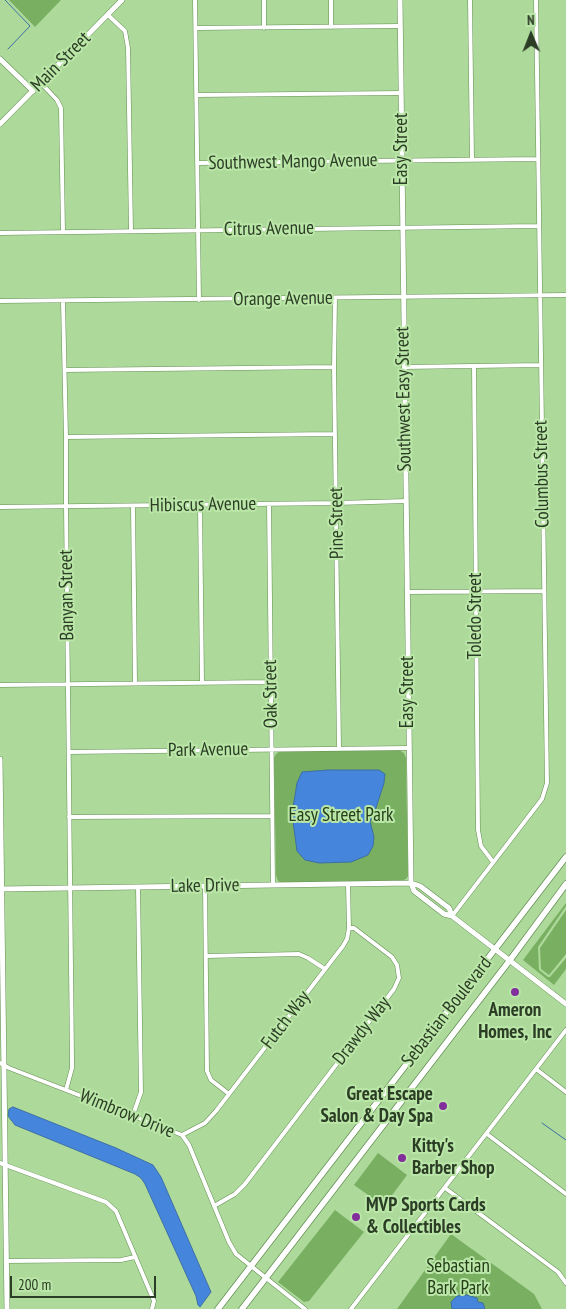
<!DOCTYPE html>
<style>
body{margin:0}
#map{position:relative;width:566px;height:1309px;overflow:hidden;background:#add99b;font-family:"PT Sans Narrow",sans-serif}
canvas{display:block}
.north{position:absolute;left:506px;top:10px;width:50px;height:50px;-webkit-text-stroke:4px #bae6a8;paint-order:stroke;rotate:359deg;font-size:14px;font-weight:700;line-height:20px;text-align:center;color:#2c3d25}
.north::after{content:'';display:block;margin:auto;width:18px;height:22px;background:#2c3d25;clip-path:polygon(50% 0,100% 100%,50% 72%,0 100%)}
.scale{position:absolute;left:10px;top:1276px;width:146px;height:22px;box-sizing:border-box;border:2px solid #2c3d25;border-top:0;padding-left:6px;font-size:15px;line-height:18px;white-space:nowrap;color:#2c3d25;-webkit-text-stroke:4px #bae6a8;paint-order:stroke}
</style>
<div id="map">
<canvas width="566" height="1309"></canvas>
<div class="north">N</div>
<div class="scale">200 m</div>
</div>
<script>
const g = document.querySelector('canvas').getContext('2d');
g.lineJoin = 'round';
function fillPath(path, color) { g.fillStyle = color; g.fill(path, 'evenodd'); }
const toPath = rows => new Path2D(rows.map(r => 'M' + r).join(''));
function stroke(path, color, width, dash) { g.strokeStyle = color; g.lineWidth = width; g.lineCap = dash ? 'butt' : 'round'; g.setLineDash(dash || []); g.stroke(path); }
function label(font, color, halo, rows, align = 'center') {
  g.font = font + ' "PT Sans Narrow",sans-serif'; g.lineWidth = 4; g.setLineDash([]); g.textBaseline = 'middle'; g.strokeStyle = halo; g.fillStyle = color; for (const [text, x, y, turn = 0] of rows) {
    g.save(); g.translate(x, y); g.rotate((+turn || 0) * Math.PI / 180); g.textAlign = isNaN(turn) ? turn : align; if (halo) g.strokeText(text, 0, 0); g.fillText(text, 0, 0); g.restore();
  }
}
const green = toPath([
 [9,0,61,0,35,27],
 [399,750,404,753,406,758,408,876,406,879,401,881,282,883,278,881,276,875,274,758,276,754,280,751],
 [566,903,566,906,538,947,539,970,548,977,550,977,566,958,566,969,554,985,523,960],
 [566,910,566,954,549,975,541,969,540,948],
 [378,1153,407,1175,384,1206,354,1185],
 [335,1210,364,1232,309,1301,304,1302,278,1282],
 [451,1234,534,1294,542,1309,397,1309]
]);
const water = toPath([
 [328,770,379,770,385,774,384,783,374,814,370,821,374,837,373,846,368,855,351,862,319,863,305,860,297,851,292,814,297,783,302,772,328,770],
 [13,1107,116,1148,153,1165,161,1177,211,1292,200,1307,198,1305,196,1296,145,1184,141,1178,135,1174,15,1125,8,1116,9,1109,13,1107],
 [467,1295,477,1298,478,1302,483,1303,485,1309,452,1309,451,1302,457,1296,467,1295]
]);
const stream = toPath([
 [5,0,30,26,8,49],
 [542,1123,566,1140]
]);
const minor = toPath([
 [195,0,199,300],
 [264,0,264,28],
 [331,0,331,27],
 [470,0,472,159],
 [108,15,125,31,128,48,131,230],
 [196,28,400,26],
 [41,83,57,100,61,108,63,232],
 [197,95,401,93],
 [197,163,538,159],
 [0,233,539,226],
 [335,298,334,367,339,748],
 [0,301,566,295],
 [63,302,66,437,66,506,72,1058,72,1068,66,1090],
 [474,366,478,830,481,846,493,862],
 [404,367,541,365],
 [65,370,334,367],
 [66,437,335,434],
 [269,504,273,885],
 [200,505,202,683],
 [133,506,135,683],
 [0,507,337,503,406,501],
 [407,592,543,591],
 [0,685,271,682],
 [69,752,408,748],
 [69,817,272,816],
 [205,886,207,1071,211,1080,229,1094],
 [452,916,542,799,547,783,536,0],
 [206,956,299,954,308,958,325,969],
 [0,1063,9,1068,182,1135,189,1145,229,1242,236,1254,305,1309],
 [536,1069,566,1092],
 [133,1115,141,1092,138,887],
 [487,1134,566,1194],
 [182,1135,205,1123,216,1111,343,946,347,939,349,928,348,884],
 [0,1163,106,1202,116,1211,154,1301,152,1309],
 [445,1188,558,1272,566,1283],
 [214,1206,235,1194,245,1184,394,989,399,978,397,965,392,957,354,928,349,928],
 [6,1261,121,1260,135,1257],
 [351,1309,566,1030]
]);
const tertiary = toPath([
 [400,0,411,883,414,891,444,914,452,916,566,1004],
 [0,59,33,91],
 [0,124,122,0],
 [0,759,7,1309],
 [0,889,411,883,420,886,449,908,452,916]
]);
const secondary = toPath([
 [218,1309,566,857],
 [242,1309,510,960,566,884]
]);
const markers = [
 [515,992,5,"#822e9c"],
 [443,1106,5,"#822e9c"],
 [402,1158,5,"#822e9c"],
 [356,1217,5,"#822e9c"]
];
const streetNames = [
 ["Main Street",61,62,-45],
 ["Easy Street",402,149,-90],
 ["Southwest Mango Avenue",293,162,-1],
 ["Citrus Avenue",269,229,-1],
 ["Orange Avenue",283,299,-1],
 ["Southwest Easy Street",404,399,-91],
 ["Columbus Street",542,474,-91],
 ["Hibiscus Avenue",203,505,-1],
 ["Pine Street",337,523,-91],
 ["Banyan Street",67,595,-91],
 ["Toledo Street",476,616,-90],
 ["Easy Street",408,692,-90],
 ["Oak Street",271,694,-91],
 ["Park Avenue",208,750,-1],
 ["Lake Drive",205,886,-1],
 ["Sebastian Boulevard",447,1012,-52],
 ["Futch Way",286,1020,-53],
 ["Drawdy Way",362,1031,-52],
 ["Wimbrow Drive",127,1114,22]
];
const parkNames = [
 ["Easy Street Park",341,816],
 ["Sebastian",458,1267],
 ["Bark Park",458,1289]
];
const poiNames = [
 ["Ameron",515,1011,"center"],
 ["Homes, Inc",515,1033,"center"],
 ["Great Escape",433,1095,"right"],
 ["Salon & Day Spa",433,1117,"right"],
 ["Kitty's",412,1147],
 ["Barber Shop",412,1169],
 ["MVP Sports Cards",366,1206],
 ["& Collectibles",366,1228]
];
fillPath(green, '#79af61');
fillPath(water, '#4585dc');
stroke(water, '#3e6fa5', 1);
stroke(stream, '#3e6fa5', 1);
stroke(minor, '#668f55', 5);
stroke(tertiary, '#668f55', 6);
stroke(secondary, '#668f55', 7);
stroke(minor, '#fff', 4);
stroke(tertiary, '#fff', 5);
stroke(secondary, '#fff', 5.5);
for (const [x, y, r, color] of markers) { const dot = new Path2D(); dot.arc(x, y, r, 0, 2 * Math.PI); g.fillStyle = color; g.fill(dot); stroke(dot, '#bae6a8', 2); }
label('19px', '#2c3d25', '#bae6a8', streetNames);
label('19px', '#233e17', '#bae6a8', parkNames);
label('bold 19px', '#2c3d25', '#bae6a8', poiNames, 'left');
</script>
